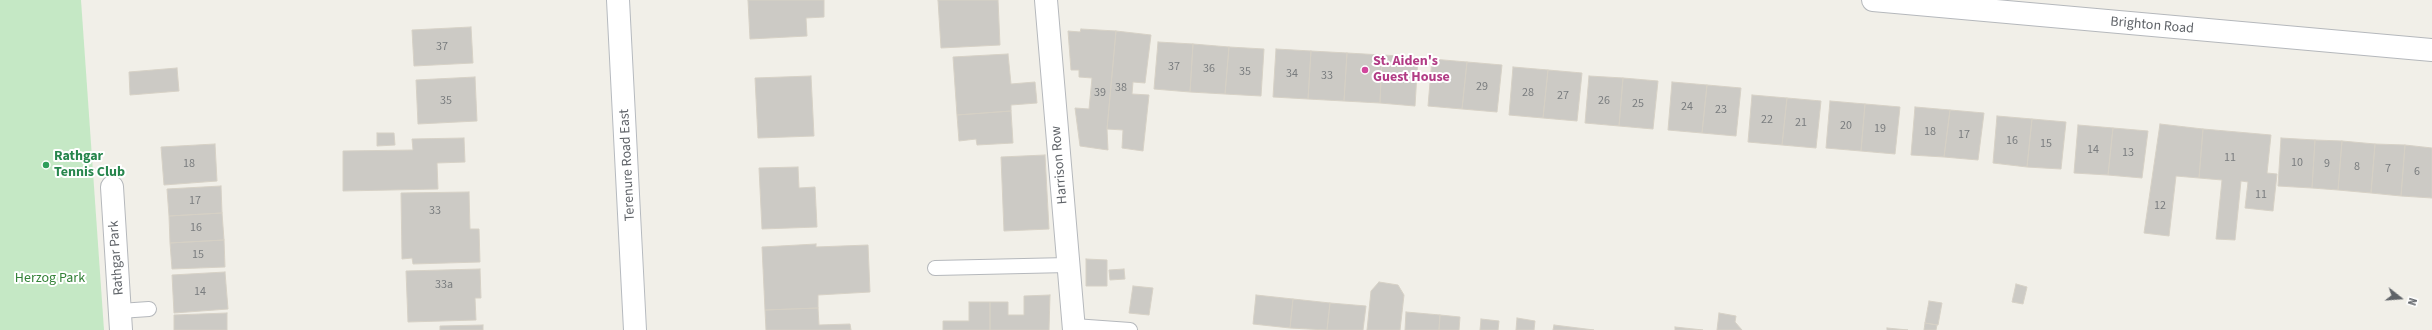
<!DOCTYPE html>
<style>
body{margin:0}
#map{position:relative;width:2432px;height:330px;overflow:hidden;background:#f1efe8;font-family:"Source Sans 3",sans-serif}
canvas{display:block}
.north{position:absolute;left:2380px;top:278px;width:40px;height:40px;-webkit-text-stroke:3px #fff;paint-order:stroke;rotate:107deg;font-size:11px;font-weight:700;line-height:16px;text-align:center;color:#5f6368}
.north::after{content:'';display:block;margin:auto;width:14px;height:18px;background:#5f6368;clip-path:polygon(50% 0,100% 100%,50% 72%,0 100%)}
</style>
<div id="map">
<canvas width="2432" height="330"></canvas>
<div class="north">N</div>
</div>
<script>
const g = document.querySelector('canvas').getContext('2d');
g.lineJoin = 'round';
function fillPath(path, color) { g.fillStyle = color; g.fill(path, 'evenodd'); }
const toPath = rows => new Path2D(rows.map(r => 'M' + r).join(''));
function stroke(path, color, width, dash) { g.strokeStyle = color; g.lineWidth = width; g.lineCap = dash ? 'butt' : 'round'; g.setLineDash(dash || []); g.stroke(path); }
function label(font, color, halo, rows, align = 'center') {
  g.font = font + ' "Source Sans 3",sans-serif'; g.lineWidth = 4; g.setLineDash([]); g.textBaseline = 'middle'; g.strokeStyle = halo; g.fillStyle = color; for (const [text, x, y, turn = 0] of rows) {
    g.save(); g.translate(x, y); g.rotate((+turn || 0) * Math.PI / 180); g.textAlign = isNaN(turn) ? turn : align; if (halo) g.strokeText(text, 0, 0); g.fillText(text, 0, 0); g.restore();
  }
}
const green = toPath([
 [0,0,81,0,104,330,0,330]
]);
const building = toPath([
 [748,0,824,0,824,17,806,18,807,36,750,39,748,0],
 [938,0,998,0,1000,45,941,48,938,0],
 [471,27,473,63,414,66,412,30,471,27],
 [1081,29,1116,31,1107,129,1108,150,1080,146,1075,108,1089,109,1092,78,1079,77,1079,70,1071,70,1068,31,1080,32,1081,29],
 [1116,31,1151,35,1145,83,1133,82,1132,94,1149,95,1143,151,1122,148,1123,130,1107,129,1116,31],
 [1158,42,1193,44,1190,92,1154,89,1158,42],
 [1193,44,1229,47,1225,94,1190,92,1193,44],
 [1229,47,1264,49,1261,96,1225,94,1229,47],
 [1276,49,1311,51,1308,99,1273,97,1276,49],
 [1311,51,1347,53,1344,101,1308,99,1311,51],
 [1347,53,1382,55,1380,103,1344,101,1347,53],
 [1008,54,1011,84,1035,82,1037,103,1011,105,1011,111,957,115,953,57,1008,54],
 [1382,55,1418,57,1415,106,1380,103,1382,55],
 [1432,59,1467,62,1462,109,1428,106,1432,59],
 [1467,62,1502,65,1497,112,1462,109,1467,62],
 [1513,67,1548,70,1543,118,1509,115,1513,67],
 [177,68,179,91,130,95,129,72,177,68],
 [1548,70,1582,73,1577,121,1543,118,1548,70],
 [811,76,814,136,758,138,755,78,811,76],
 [1589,76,1623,78,1619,126,1585,123,1589,76],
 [475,77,477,121,418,124,416,80,475,77],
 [1623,78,1658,81,1653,129,1619,126,1623,78],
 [1672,82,1707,85,1702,133,1668,130,1672,82],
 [1707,85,1741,88,1736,136,1702,133,1707,85],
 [1752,95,1787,98,1782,145,1748,142,1752,95],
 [1787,98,1821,101,1816,148,1782,145,1787,98],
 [1830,101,1865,104,1861,151,1826,148,1830,101],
 [1865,104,1900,107,1895,154,1861,151,1865,104],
 [1915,107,1950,110,1944,157,1911,155,1915,107],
 [1950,110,1984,113,1978,160,1944,157,1950,110],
 [1011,111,1013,143,977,145,976,139,959,141,957,115,1011,111],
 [1997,116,2032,119,2027,167,1993,163,1997,116],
 [2032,119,2066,122,2061,169,2027,167,2032,119],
 [2160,124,2203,129,2199,178,2176,176,2169,236,2144,233,2160,124],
 [2078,125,2113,128,2108,175,2074,173,2078,125],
 [2113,128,2148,131,2142,178,2108,175,2113,128],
 [2203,129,2271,135,2267,173,2277,174,2273,211,2245,208,2248,182,2241,181,2235,240,2216,239,2222,180,2199,178,2203,129],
 [377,133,394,133,395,145,377,146,377,133],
 [464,138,465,162,437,163,438,189,343,191,343,151,413,150,412,139,464,138],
 [2281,138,2315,140,2312,188,2278,186,2281,138],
 [2315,140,2342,141,2338,190,2312,188,2315,140],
 [2342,141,2375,144,2371,193,2338,190,2342,141],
 [215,144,217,181,164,185,161,147,215,144],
 [2375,144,2405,145,2401,196,2371,193,2375,144],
 [2405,145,2432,148,2432,198,2401,196,2405,145],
 [1045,155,1049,229,1004,231,1001,157,1045,155],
 [798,167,799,188,815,187,817,227,762,229,759,168,798,167],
 [221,186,222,213,169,216,167,189,221,186],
 [469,192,470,229,479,229,480,262,413,264,412,258,402,259,401,193,469,192],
 [222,213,224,240,170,243,169,216,222,213],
 [224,240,225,267,172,269,170,243,224,240],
 [816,244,816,247,868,245,870,292,818,295,818,308,765,310,762,247,816,244],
 [1086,259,1107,260,1107,286,1086,286,1086,259],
 [480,269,481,298,475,298,476,320,408,322,406,271,480,269],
 [1124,269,1125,279,1110,280,1109,270,1124,269],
 [225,272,228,309,174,313,172,275,225,272],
 [1379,282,1398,285,1404,295,1400,330,1367,330,1371,291,1379,282],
 [2016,284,2027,287,2023,304,2012,302,2016,284],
 [1133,286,1153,288,1149,315,1129,313,1133,286],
 [1050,295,1049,330,990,330,990,302,1008,302,1008,315,1024,315,1024,296,1050,295],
 [1256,295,1293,299,1290,328,1253,324,1256,295],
 [1293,299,1330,303,1327,330,1290,328,1293,299],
 [1929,301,1942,303,1938,325,1925,323,1929,301],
 [969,302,990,302,990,330,943,330,943,321,969,321,969,302],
 [1330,303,1366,306,1363,330,1327,330,1330,303],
 [818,308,819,325,850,324,851,330,766,330,765,310,818,308],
 [1406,312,1440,315,1439,330,1405,330,1406,312],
 [227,313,227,330,174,330,174,315,227,313],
 [1719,313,1736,316,1735,322,1742,330,1717,330,1719,313],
 [1440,315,1460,317,1459,330,1439,330,1440,315],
 [1517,318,1535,321,1534,330,1516,330,1517,318],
 [1481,319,1499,321,1498,330,1480,330,1481,319],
 [1925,323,1937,325,1936,330,1924,330,1925,323],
 [483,325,483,330,440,330,440,326,483,325],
 [1554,325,1594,330,1553,330,1554,325],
 [1675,327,1703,330,1675,330,1675,327],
 [1887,328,1908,330,1887,330,1887,328]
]);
const service = toPath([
 [935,268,1068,265],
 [120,311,149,309],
 [1074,326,1130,330]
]);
const minor = toPath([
 [1046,0,1074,330],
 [1873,0,2432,50],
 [112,187,121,330]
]);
const secondary = toPath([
 [618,0,635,330]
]);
const markers = [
 [1365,70,4,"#d1479c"],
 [46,165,4,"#2e9e5b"]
];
const numberNames = [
 ["37",442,47],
 ["37",1174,67],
 ["36",1209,69],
 ["35",1245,72],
 ["34",1292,74],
 ["33",1327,76],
 ["29",1482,87],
 ["38",1121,88],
 ["39",1100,93],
 ["28",1528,93],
 ["27",1563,96],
 ["35",446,101],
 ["26",1604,101],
 ["25",1638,104],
 ["24",1687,107],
 ["23",1721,110],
 ["22",1767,120],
 ["21",1801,123],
 ["20",1846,126],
 ["19",1880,129],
 ["18",1930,132],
 ["17",1964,135],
 ["16",2012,141],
 ["15",2046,144],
 ["14",2093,150],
 ["13",2128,153],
 ["11",2230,158],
 ["10",2297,163],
 ["18",189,164],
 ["9",2327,164],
 ["8",2357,167],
 ["7",2388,169],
 ["6",2417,172],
 ["11",2261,195],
 ["17",195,201],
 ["12",2160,206],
 ["33",435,211],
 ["16",196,228],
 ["15",198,255],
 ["33a",444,285],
 ["14",200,292]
];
const streetNames = [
 ["Brighton Road",2152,26,5],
 ["Terenure Road East",628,165,-93],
 ["Harrison Row",1060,165,-95],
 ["Rathgar Park",117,258,-94]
];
const hotelNames = [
 ["St. Aiden's",1373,62],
 ["Guest House",1373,78]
];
const leisureNames = [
 ["Rathgar",54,157],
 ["Tennis Club",54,173]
];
const parkNames = [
 ["Herzog Park",50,279]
];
fillPath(green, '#c5e8c5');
fillPath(building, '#cccac5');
stroke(building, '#d6d1c6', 1);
stroke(service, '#b5b8bc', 16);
stroke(minor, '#b5b8bc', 24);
stroke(secondary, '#b6babf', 24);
stroke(service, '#fff', 14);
stroke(minor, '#fff', 22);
stroke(secondary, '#fff', 22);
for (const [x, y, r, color] of markers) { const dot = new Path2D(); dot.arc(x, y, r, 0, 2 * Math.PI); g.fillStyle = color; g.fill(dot); stroke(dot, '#fff', 1.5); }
label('12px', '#7a7d7f', null, numberNames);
label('14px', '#5f6368', '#fff', streetNames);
label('bold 14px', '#b23c85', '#fff', hotelNames, 'left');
label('bold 14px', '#27864d', '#fff', leisureNames, 'left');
label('14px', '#348238', '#fff', parkNames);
</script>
